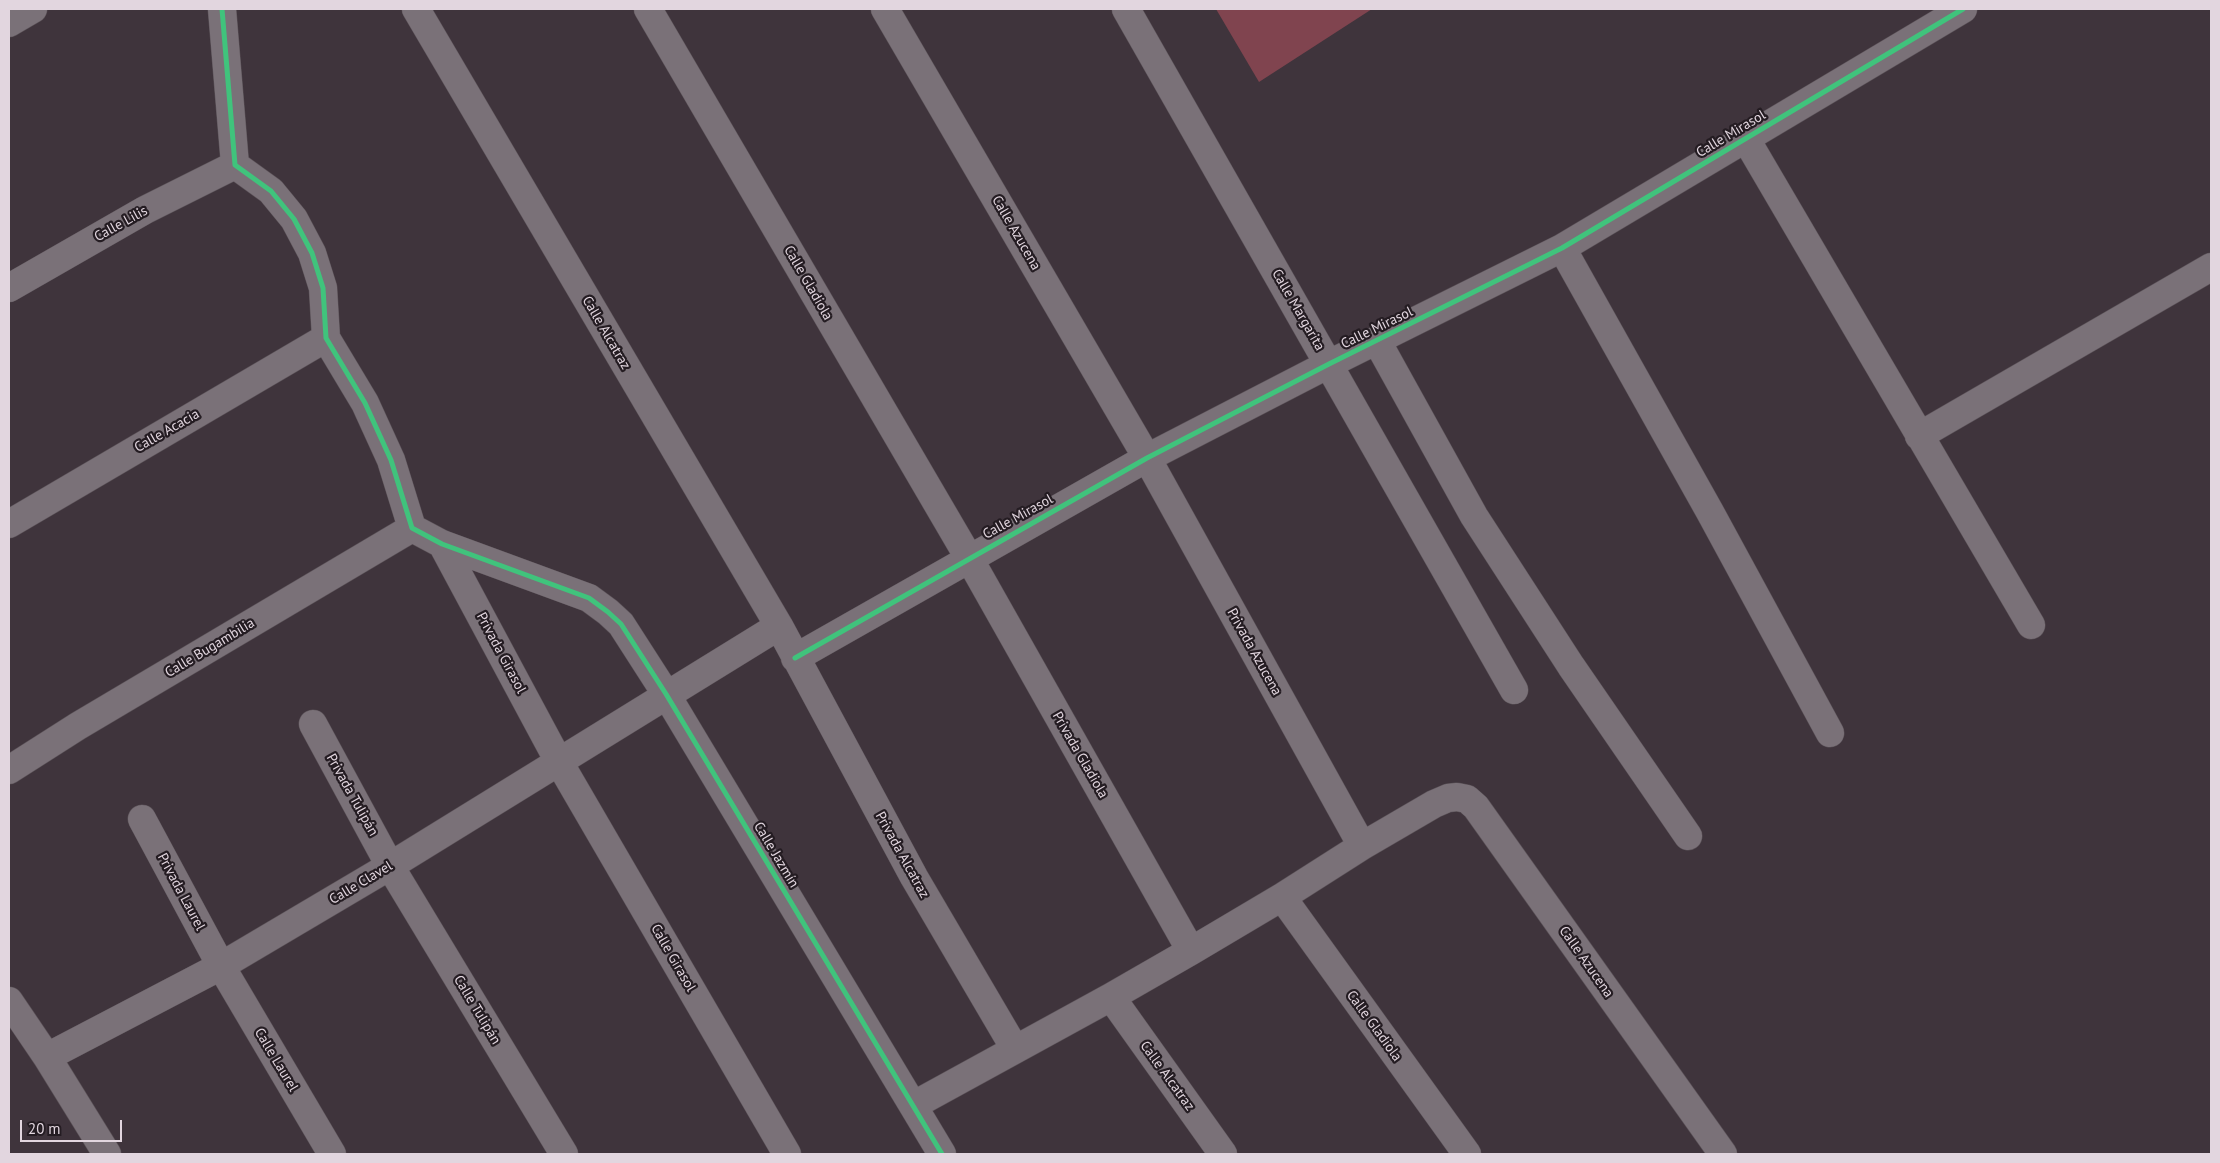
<!DOCTYPE html>
<meta charset="utf-8">
<style>
body{margin:0}
#map{position:relative;width:2220px;height:1163px;overflow:hidden;background:#3f343c;font-family:"PT Sans",sans-serif}
canvas{display:block}
.frame{position:absolute;inset:0;border:10px solid #e2d6df;pointer-events:none}
.scale{position:absolute;left:20px;top:1120px;width:102px;height:22px;box-sizing:border-box;border:2px solid #e2d6df;border-top:0;padding-left:6px;font-size:15px;line-height:18px;white-space:nowrap;color:#e2d6df;-webkit-text-stroke:4px #241c22;paint-order:stroke}
</style>
<div id="map">
<canvas width="2220" height="1163"></canvas>
<div class="frame"></div>
<div class="scale">20 m</div>
</div>
<script>
const g = document.querySelector('canvas').getContext('2d');
g.lineJoin = 'round';
function fillPath(path, color) { g.fillStyle = color; g.fill(path, 'evenodd'); }
const toPath = rows => new Path2D(rows.map(r => 'M' + r).join(''));
function stroke(path, color, width, dash) { g.strokeStyle = color; g.lineWidth = width; g.lineCap = dash ? 'butt' : 'round'; g.setLineDash(dash || []); g.stroke(path); }
function label(font, color, halo, rows, align = 'center') {
  g.font = font + ' "PT Sans",sans-serif'; g.lineWidth = 4.5; g.setLineDash([]); g.textBaseline = 'middle'; g.strokeStyle = halo; g.fillStyle = color; for (const [text, x, y, turn = 0] of rows) {
    g.save(); g.translate(x, y); g.rotate((+turn || 0) * Math.PI / 180); g.textAlign = isNaN(turn) ? turn : align; if (halo) g.strokeText(text, 0, 0); g.fillText(text, 0, 0); g.restore();
  }
}
const green = toPath([
 [1216,9,1372,9,1259,82]
]);
const minor = toPath([
 [222,9,235,165,271,191,294,219,312,253,323,288,326,338,365,403,391,460,412,528,442,544,589,598,608,612,621,624,666,694,942,1154],
 [416,9,779,626,914,877,1015,1049],
 [648,9,969,558,1191,951],
 [885,9,1147,458,1362,846],
 [1126,9,1514,690],
 [9,23,33,9],
 [1746,139,2031,625],
 [1562,248,1710,512,1830,733],
 [9,288,145,210,235,165],
 [1377,341,1474,516,1571,666,1688,836],
 [1919,436,2211,267],
 [9,524,326,338],
 [442,544,559,762,787,1154],
 [795,658,1147,458,1329,364,1562,248,1963,9],
 [313,724,390,866,564,1154],
 [9,770,78,726,412,528],
 [142,819,221,966,332,1154],
 [1282,897,1467,1154],
 [1111,997,1223,1154],
 [9,1001,47,1057,107,1154],
 [47,1057,221,966,390,866,779,626],
 [914,1105,1111,997,1191,951,1282,897,1362,846,1434,804,1448,798,1457,797,1467,799,1476,807,1723,1154]
]);
const cycleway = toPath([
 [222,9,235,165,271,191,294,219,312,253,323,288,326,338,365,403,391,460,412,528,442,544,589,598,608,612,621,624,666,694,942,1154],
 [795,658,1147,458,1329,364,1562,248,1963,9]
]);
const streetNames = [
 ["Calle Mirasol",1731,134,-31],
 ["Calle Lilis",121,224,-29],
 ["Calle Azucena",1016,233,60],
 ["Calle Gladiola",808,283,60],
 ["Calle Margarita",1298,310,60],
 ["Calle Mirasol",1377,328,-26],
 ["Calle Alcatraz",606,333,60],
 ["Calle Acacia",167,431,-30],
 ["Calle Mirasol",1018,517,-29],
 ["Calle Bugambilia",210,648,-31],
 ["Privada Azucena",1254,652,61],
 ["Privada Girasol",501,653,62],
 ["Privada Gladiola",1080,755,60],
 ["Privada Tulipán",352,795,61],
 ["Calle Jazmín",776,855,59],
 ["Privada Alcatraz",902,855,61],
 ["Calle Clavel",361,883,-31],
 ["Privada Laurel",181,892,62],
 ["Calle Girasol",673,958,60],
 ["Calle Azucena",1586,962,55],
 ["Calle Tulipán",477,1010,59],
 ["Calle Gladiola",1374,1026,54],
 ["Calle Laurel",276,1060,59],
 ["Calle Alcatraz",1167,1076,54]
];
fillPath(green, '#80444f');
stroke(minor, '#5b5258', 29);
stroke(minor, '#7a7178', 28);
stroke(cycleway, '#40c37c', 5);
label('14px', '#e2d6df', '#241c22', streetNames);
</script>
